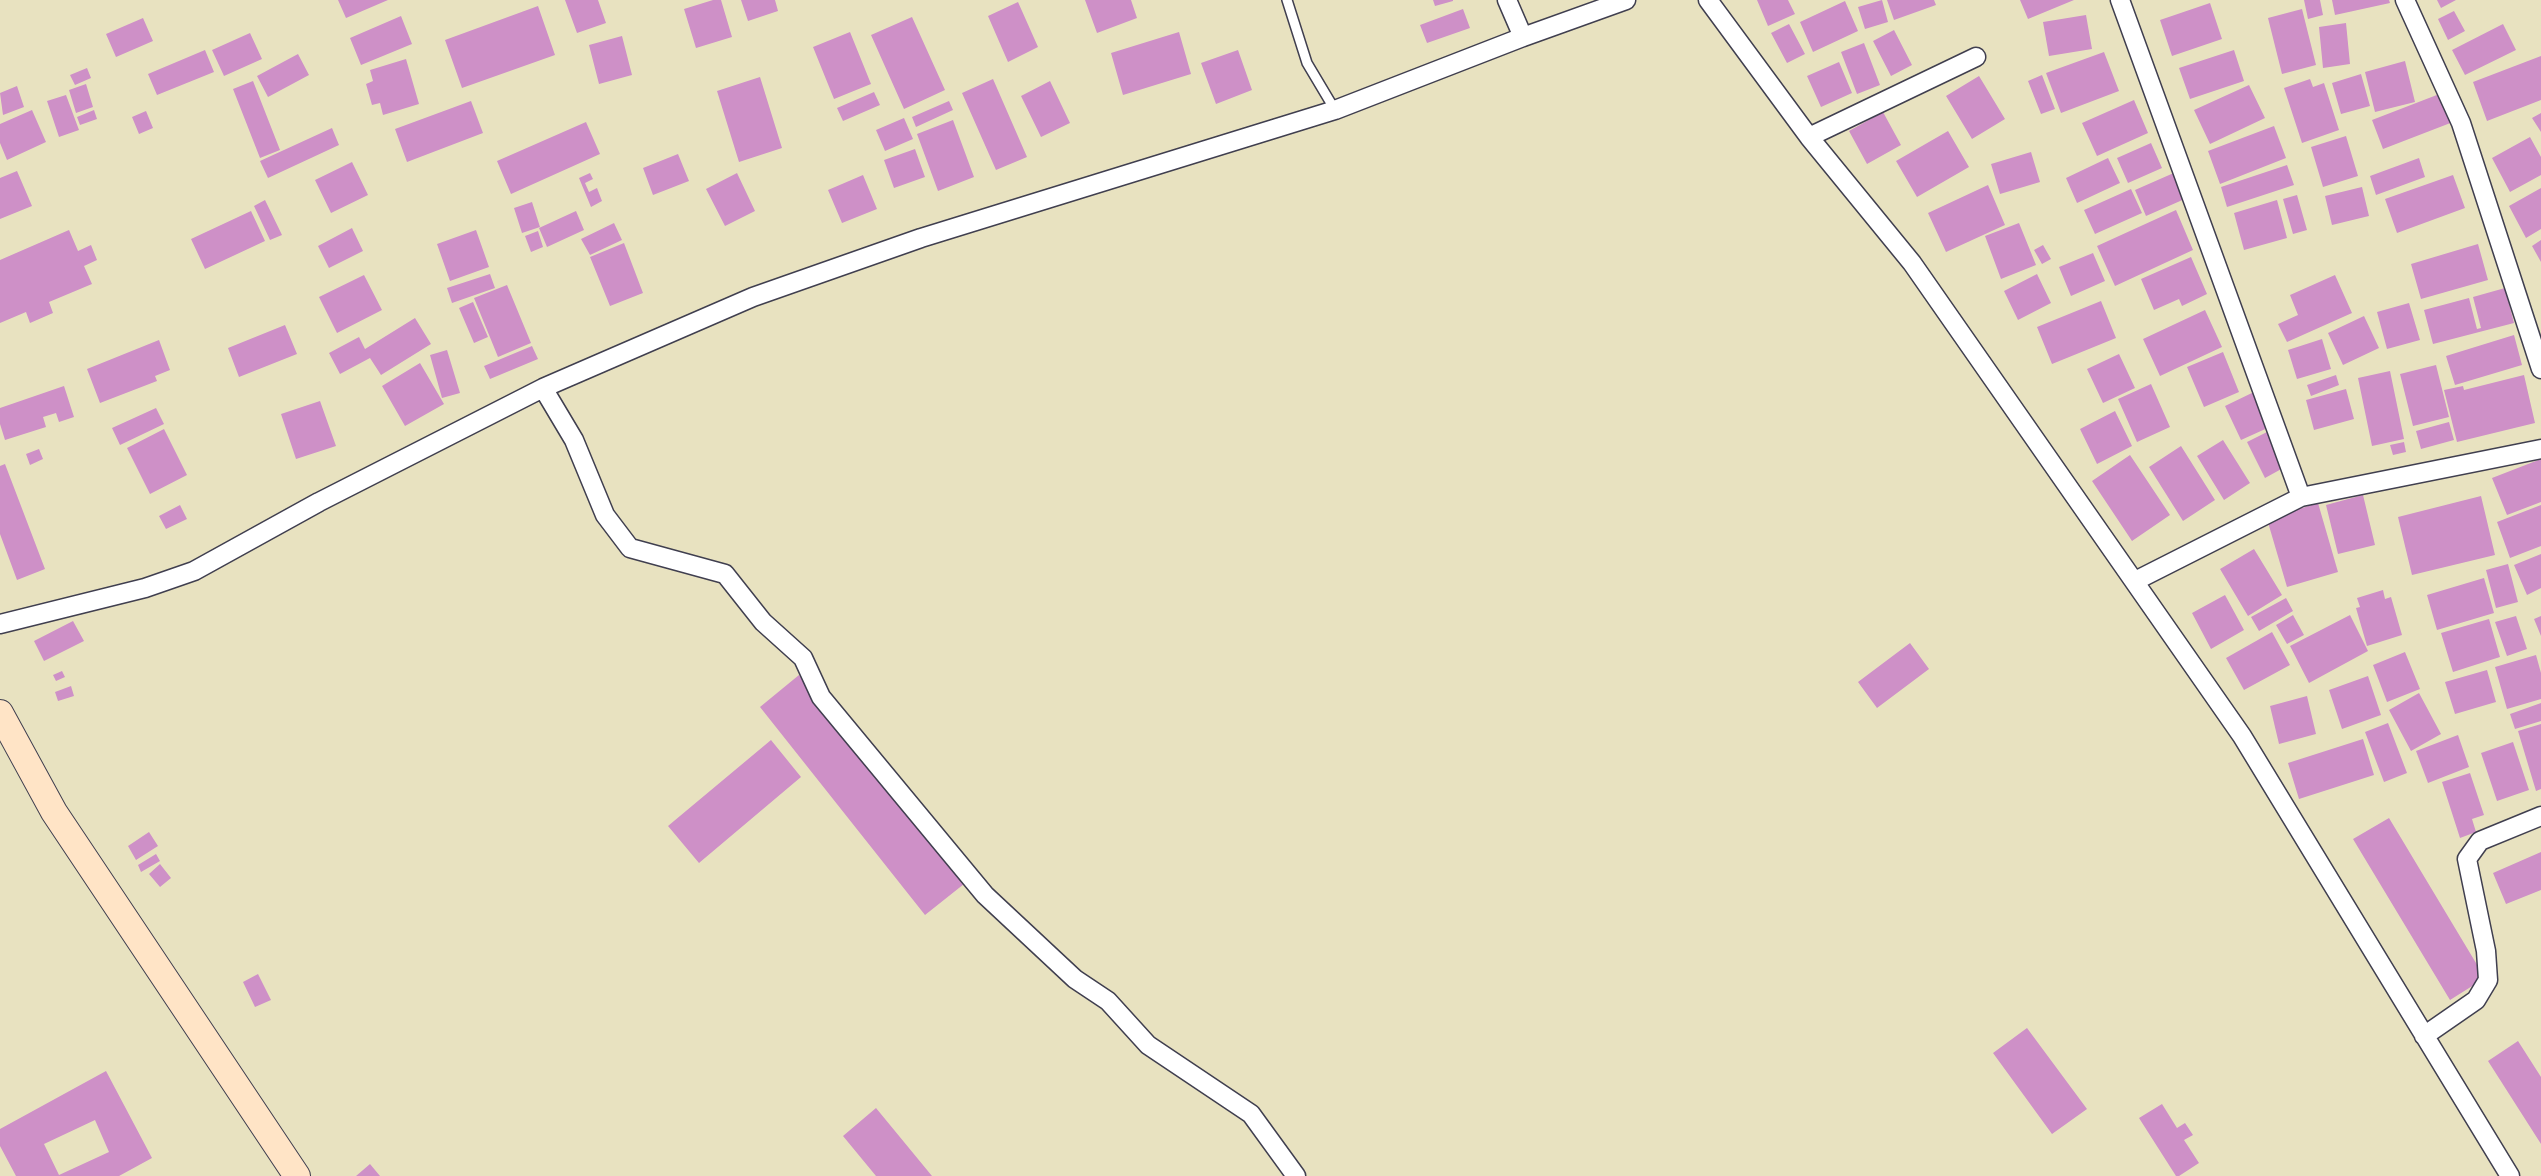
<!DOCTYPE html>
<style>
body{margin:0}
canvas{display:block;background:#e8e2c0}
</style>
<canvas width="2541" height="1176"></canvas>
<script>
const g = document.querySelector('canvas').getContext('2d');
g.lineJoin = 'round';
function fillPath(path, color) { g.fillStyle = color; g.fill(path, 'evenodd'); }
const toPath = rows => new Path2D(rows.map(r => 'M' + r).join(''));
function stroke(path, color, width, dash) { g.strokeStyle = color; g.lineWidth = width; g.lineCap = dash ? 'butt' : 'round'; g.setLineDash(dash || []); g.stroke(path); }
const building = toPath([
 [338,0,388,0,346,18],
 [565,0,598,0,606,23,577,33],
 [713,0,721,0,732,37,696,48,684,9],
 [741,0,775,0,778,11,748,21],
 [1085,0,1131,0,1137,18,1097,33],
 [1433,0,1453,0,1453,1,1435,6],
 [1757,0,1788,0,1795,14,1768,26],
 [1882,0,1888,22,1865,29,1858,7],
 [1887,0,1934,0,1936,5,1894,20],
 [2020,0,2074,0,2028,19],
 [2304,0,2320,0,2323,15,2308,19],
 [2332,0,2389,0,2390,3,2335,15],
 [2437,0,2456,0,2441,8],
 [1845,1,1858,31,1813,52,1800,22],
 [1018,2,1038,47,1008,62,988,16],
 [2210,3,2222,39,2172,56,2160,20],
 [538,6,555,55,462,88,445,40],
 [1463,9,1470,28,1427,43,1420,25],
 [2302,9,2316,65,2282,74,2268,18],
 [2454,11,2465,31,2448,40,2438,19],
 [2086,15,2092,49,2049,56,2043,22],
 [401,16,412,44,361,65,350,38],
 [912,17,945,90,904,109,871,35],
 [143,18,153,41,116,57,106,34],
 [2346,23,2350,64,2323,68,2319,27],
 [1789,24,1805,54,1787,63,1771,33],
 [2503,24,2516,50,2465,75,2452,50],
 [1894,30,1912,65,1891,76,1873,41],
 [850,32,871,84,834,99,813,47],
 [1179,32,1191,74,1123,95,1111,53],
 [250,33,262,59,224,76,212,50],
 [622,36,632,75,599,84,589,45],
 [1864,43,1880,85,1857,94,1841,52],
 [205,50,214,72,157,95,148,74],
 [1238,50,1252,90,1216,104,1201,63],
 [2234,50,2244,81,2190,99,2179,68],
 [2104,52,2119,91,2061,113,2046,73],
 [298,54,309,75,268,97,257,76],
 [2541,56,2541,100,2487,121,2473,82],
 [406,59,419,104,383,115,380,103,372,105,366,84,373,81,370,70],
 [2405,61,2415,102,2375,112,2365,72],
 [1839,62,1852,93,1821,107,1807,76],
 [87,68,91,78,75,85,70,75],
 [2361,74,2370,106,2341,114,2332,83],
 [2042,75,2055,109,2041,114,2028,81],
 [1979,76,2005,119,1972,139,1946,96],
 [760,77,782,148,739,162,717,91],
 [993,79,1027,157,996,170,962,93],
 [2310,79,2313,87,2324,83,2339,130,2302,143,2284,88],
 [253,81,280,150,260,158,233,89],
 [1050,81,1070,123,1041,137,1021,96],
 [86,84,93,107,76,113,69,90],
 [2249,85,2265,118,2210,144,2194,110],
 [17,86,24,107,3,115,0,93],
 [874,92,880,105,843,121,837,108],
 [2442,93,2453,122,2383,149,2372,120],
 [66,95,79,130,59,137,47,101],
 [2134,100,2148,133,2097,156,2082,123],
 [471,101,483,133,407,162,395,129],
 [949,101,953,110,916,127,912,117],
 [32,110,46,142,7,160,0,143,0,124],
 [94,110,97,119,80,125,77,117],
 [146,111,153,128,139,134,132,117],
 [1883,112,1901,145,1867,164,1849,131],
 [2541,113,2541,132,2532,118],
 [904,118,913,139,885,151,876,130],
 [953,120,974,177,938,191,917,134],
 [586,122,600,154,511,194,497,161],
 [2274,126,2286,158,2220,184,2208,151],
 [332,128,339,145,268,178,260,161],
 [1948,131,1969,167,1917,197,1896,161],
 [2346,136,2358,176,2323,187,2311,147],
 [2530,137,2541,157,2541,175,2510,192,2492,158],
 [2151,143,2162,168,2128,183,2117,158],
 [915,149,925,177,894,188,884,160],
 [2031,152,2040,182,2000,194,1991,164],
 [678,154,689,181,653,195,643,168],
 [2108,158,2120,183,2077,203,2066,178],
 [2419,158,2425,177,2376,195,2370,176],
 [352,162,368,195,331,213,315,180],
 [2287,165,2294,185,2227,207,2221,187],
 [17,171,32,206,0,219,0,178],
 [2176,172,2187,198,2146,216,2135,190],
 [590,173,593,179,585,183,589,192,597,188,602,201,591,207,579,178],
 [737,173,755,211,725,226,706,189],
 [863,175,877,209,842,223,828,190],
 [2453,175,2465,208,2397,233,2385,199],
 [1988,185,2005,225,1946,252,1928,213],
 [2362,187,2369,216,2332,225,2325,196],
 [2541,188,2541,229,2526,238,2509,206],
 [2131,189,2142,213,2095,234,2084,210],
 [2297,195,2307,230,2293,234,2283,199],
 [265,200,282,235,270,240,254,206],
 [2277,200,2287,238,2244,250,2234,213],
 [532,202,540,227,522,233,514,208],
 [2176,210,2193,250,2115,286,2097,246],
 [251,211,265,241,205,269,191,239],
 [576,211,584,230,547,247,539,228],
 [614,223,622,240,590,255,581,239],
 [2019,223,2036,265,2001,279,1985,236],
 [352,228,363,251,329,268,318,246],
 [69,230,78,251,91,245,97,260,84,266,92,284,49,302,53,313,30,323,26,312,0,323,0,260],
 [476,230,489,267,450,281,437,244],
 [538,231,543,247,531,252,525,236],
 [2541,240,2541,262,2532,246],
 [624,243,643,293,610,306,590,257],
 [2478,244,2488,280,2421,299,2411,264],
 [2043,245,2051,259,2042,264,2034,250],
 [2093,253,2105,281,2071,296,2059,267],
 [2191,257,2207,294,2182,306,2179,299,2154,310,2141,279],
 [490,274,495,288,452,303,447,288],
 [2037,274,2051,303,2018,320,2004,291],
 [364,275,382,310,337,333,319,297],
 [2335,275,2352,313,2287,342,2278,324,2298,315,2290,295],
 [507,285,531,343,498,357,474,298],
 [2505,288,2514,323,2433,344,2424,310,2469,298,2477,329,2481,328,2473,297],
 [2101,301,2116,338,2052,364,2037,327],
 [473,302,488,337,474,343,459,308],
 [2409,303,2420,340,2387,349,2377,312],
 [2205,310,2222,347,2160,376,2143,339],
 [2364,316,2379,348,2343,365,2328,333],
 [415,318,431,344,381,375,370,358,340,374,329,353,359,337,365,349],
 [285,325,297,354,239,377,228,348],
 [2514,335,2522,365,2455,385,2446,356],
 [2322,339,2331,369,2297,379,2288,350],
 [159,340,170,370,155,376,157,381,100,403,87,369],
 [532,346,538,359,490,379,484,366],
 [447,350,460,393,442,398,430,355],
 [2223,352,2239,392,2204,407,2187,367],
 [2119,354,2135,388,2103,403,2087,369],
 [420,363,444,404,405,426,382,386],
 [2436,365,2449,417,2413,426,2400,374],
 [2390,371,2404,439,2372,446,2358,378],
 [2336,375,2339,385,2311,396,2307,385],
 [2524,375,2535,423,2457,442,2444,390,2463,386,2464,390],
 [2151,384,2170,427,2137,442,2118,399],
 [64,386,74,417,59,422,56,413,43,417,46,427,5,440,0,424,0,408],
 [2346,389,2354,419,2314,430,2306,400],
 [2256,391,2272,426,2241,440,2225,406],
 [320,401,336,446,296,459,281,414],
 [156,408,164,424,120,445,112,428],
 [2115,411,2132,446,2097,464,2080,429],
 [2449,422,2454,440,2421,449,2416,431],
 [164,429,187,475,150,494,127,448],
 [2267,432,2285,467,2265,478,2247,442],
 [2223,440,2250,483,2224,500,2197,456],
 [2404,442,2406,452,2393,455,2390,445],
 [2181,446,2215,500,2183,521,2149,467],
 [39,449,43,459,30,465,26,454],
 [2130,455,2170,515,2132,541,2092,481],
 [2541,459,2541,502,2507,515,2492,478],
 [5,464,45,569,17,580,0,534,0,466],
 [2363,495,2375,545,2338,554,2326,505],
 [2481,496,2495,555,2412,575,2398,517],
 [2318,503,2338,572,2287,587,2267,519],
 [180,505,187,519,166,529,159,516],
 [2541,505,2541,546,2510,558,2497,522],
 [2254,549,2282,595,2248,616,2220,569],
 [2541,554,2541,588,2527,595,2514,565],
 [2508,564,2518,602,2496,608,2486,570],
 [2484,578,2494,613,2437,630,2427,595],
 [2383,590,2385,599,2391,597,2402,635,2367,646,2356,608,2360,607,2357,598],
 [2225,595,2244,630,2211,649,2192,613],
 [2286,598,2293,611,2259,631,2251,617],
 [2293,615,2304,635,2287,644,2276,625],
 [2350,615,2368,651,2309,683,2290,646],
 [2516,616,2527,649,2507,656,2495,622],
 [2541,616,2541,636,2534,619],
 [2489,619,2500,657,2453,672,2441,633],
 [73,621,84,641,44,661,34,641],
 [2272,632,2290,665,2244,690,2226,658],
 [1910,643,1929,669,1877,708,1858,682],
 [2405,652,2420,689,2387,702,2373,665],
 [2536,655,2541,673,2541,699,2507,709,2495,667],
 [2487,670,2496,702,2455,714,2445,682],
 [62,671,65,677,56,681,53,675],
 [799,675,964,884,925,915,760,707],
 [2368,676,2381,715,2342,729,2329,690],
 [71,686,74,696,58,701,55,692],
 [2419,693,2441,734,2411,751,2389,710],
 [2307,696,2316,734,2279,744,2270,706],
 [2541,703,2541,721,2515,729,2510,714],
 [2388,723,2407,773,2384,782,2365,732],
 [2541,724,2541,789,2536,791,2518,731],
 [2458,735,2469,767,2428,783,2416,751],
 [2363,739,2374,775,2299,799,2288,763],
 [771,740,801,777,699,863,668,826],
 [2513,742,2529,790,2497,801,2481,753],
 [2470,773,2484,815,2472,819,2476,832,2460,838,2442,782],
 [2389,818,2485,978,2450,1000,2353,839],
 [149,832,158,846,136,860,128,846],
 [2541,852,2541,890,2506,904,2493,873],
 [156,854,160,861,141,872,138,865],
 [160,864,171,878,160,887,149,874],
 [258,974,271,1000,255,1007,243,982],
 [2027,1028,2087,1109,2052,1134,1993,1053],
 [2518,1041,2541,1077,2541,1144,2488,1061],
 [106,1071,152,1158,119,1176,16,1176,0,1146,0,1129],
 [95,1120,109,1152,59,1175,44,1144],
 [2162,1104,2177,1128,2185,1123,2193,1135,2184,1140,2199,1163,2179,1176,2176,1176,2139,1118],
 [876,1108,932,1176,876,1176,843,1136],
 [370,1164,380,1176,356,1176]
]);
const service = toPath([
 [1287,0,1307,63,1335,110]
]);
const minor = toPath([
 [1507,0,1523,37],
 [1708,0,1809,137,1912,263,2242,736,2510,1176],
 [2120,0,2301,497],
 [2405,0,2461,123,2541,369],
 [1809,137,1976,57],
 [543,388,574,440,605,515,630,548,725,574,763,622,803,658,821,697,985,895,1075,979,1108,1001,1148,1045,1251,1114,1296,1176],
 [2135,581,2301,497,2541,449],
 [0,624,145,588,194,571,319,502,543,388,753,297,921,238,1335,110,1523,37,1626,0],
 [2424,1036,2476,1000,2488,980,2486,951,2467,859,2480,841,2541,816]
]);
const secondary = toPath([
 [0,713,54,812,297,1176]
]);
fillPath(building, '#ce90c7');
stroke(service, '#403f4f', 12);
stroke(minor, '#403f4f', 21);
stroke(secondary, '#403f4f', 28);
stroke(service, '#fff', 9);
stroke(minor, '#fff', 18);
stroke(secondary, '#ffe4c6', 26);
</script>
